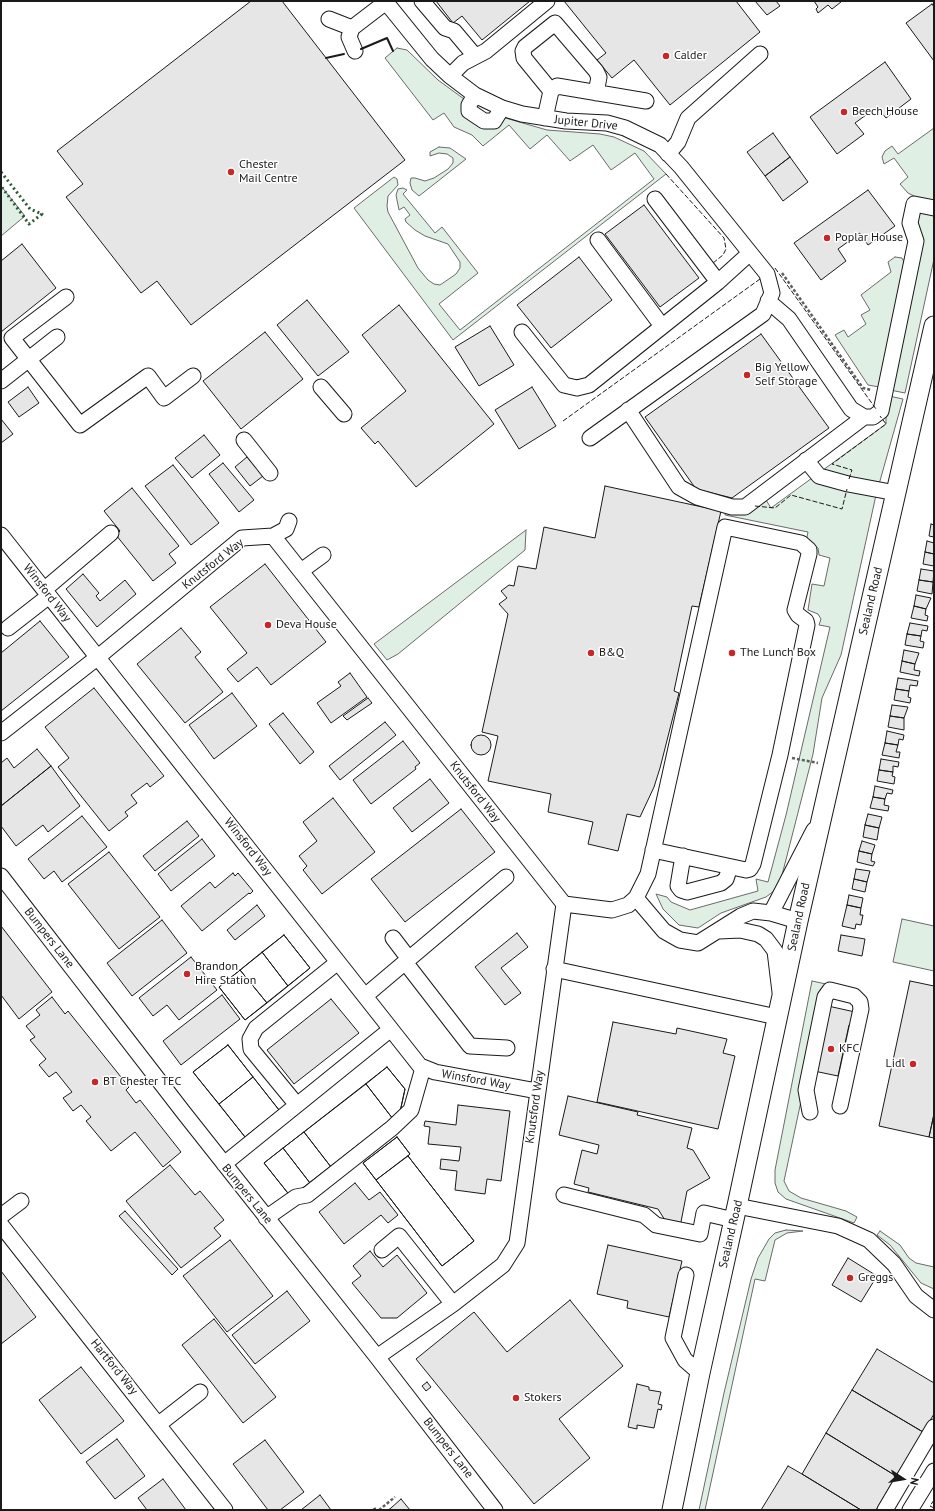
<!DOCTYPE html>
<style>
body{margin:0}
#map{position:relative;width:935px;height:1511px;overflow:hidden;background:#fff;font-family:"PT Sans",sans-serif}
canvas{display:block}
.frame{position:absolute;inset:0;border:2px solid #1a1a1a;pointer-events:none}
.north{position:absolute;left:883px;top:1459px;width:40px;height:40px;-webkit-text-stroke:3px #fff;paint-order:stroke;rotate:102deg;font-size:11px;font-weight:700;line-height:16px;text-align:center;color:#1a1a1a}
.north::after{content:'';display:block;margin:auto;width:14px;height:18px;background:#1a1a1a;clip-path:polygon(50% 0,100% 100%,50% 72%,0 100%)}
</style>
<div id="map">
<canvas width="935" height="1511"></canvas>
<div class="frame"></div>
<div class="north">N</div>
</div>
<script>
const g = document.querySelector('canvas').getContext('2d');
g.lineJoin = 'round';
function fillPath(path, color) { g.fillStyle = color; g.fill(path, 'evenodd'); }
const toPath = rows => new Path2D(rows.map(r => 'M' + r).join(''));
function stroke(path, color, width, dash) { g.strokeStyle = color; g.lineWidth = width; g.lineCap = dash ? 'butt' : 'round'; g.setLineDash(dash || []); g.stroke(path); }
function label(font, color, halo, rows, align = 'center') {
  g.font = font + ' "PT Sans",sans-serif'; g.lineWidth = 3; g.setLineDash([]); g.textBaseline = 'middle'; g.strokeStyle = halo; g.fillStyle = color; for (const [text, x, y, turn = 0] of rows) {
    g.save(); g.translate(x, y); g.rotate((+turn || 0) * Math.PI / 180); g.textAlign = isNaN(turn) ? turn : align; if (halo) g.strokeText(text, 0, 0); g.fillText(text, 0, 0); g.restore();
  }
}
const green = toPath([
 [397,48,407,50,438,80,464,99,467,114,502,117,547,130,600,134,614,137,644,151,666,174,453,340,354,208,394,177,397,179,398,185,388,196,387,206,388,212,418,268,428,280,434,284,440,285,456,274,460,268,460,262,448,244,425,236,415,230,406,222,405,219,410,215,404,207,399,210,396,195,398,189,403,188,407,190,403,194,435,233,442,227,478,273,439,304,460,330,654,179,635,153,611,170,593,145,570,161,547,135,530,149,509,125,483,146,472,135,454,127,444,113,433,120,385,58,397,48],
 [934,128,934,201,916,197,908,193,900,184,908,177,894,158,884,164,882,157,885,151,892,146,898,154,934,128],
 [439,147,450,148,466,159,419,196,412,190,410,183,411,178,415,178,425,181,434,178,448,169,453,163,453,158,447,154,439,153,430,156,430,152,439,147],
 [1,186,25,216,1,236,1,186],
 [925,212,934,215,934,259,905,393,890,390,915,227,919,214,925,212],
 [895,257,902,258,906,266,879,387,868,385,835,335,844,330,848,337,866,324,861,315,870,310,861,295,891,272,888,262,895,257],
 [889,396,903,399,876,495,841,655,822,698,813,754,781,879,774,891,766,897,721,913,698,928,679,925,663,909,656,894,667,897,671,902,690,910,758,891,756,879,768,882,786,815,830,627,819,625,821,619,818,614,808,610,812,584,824,586,830,558,819,555,818,548,813,544,806,542,808,532,725,515,727,507,766,500,771,508,886,424,886,414,889,396],
 [526,530,525,550,398,654,387,660,374,644,526,530],
 [902,919,934,926,934,971,893,962,902,919],
 [812,981,826,984,784,1181,789,1191,801,1198,846,1211,857,1217,854,1223,786,1199,778,1192,775,1183,775,1170,812,981],
 [786,1230,803,1231,787,1233,775,1240,765,1281,755,1279,705,1510,699,1510,724,1393,751,1279,758,1258,769,1239,775,1233,786,1230],
 [880,1231,900,1245,909,1258,916,1263,934,1267,934,1289,921,1283,890,1245,877,1235,880,1231]
]);
const building = toPath([
 [251,1,282,1,405,160,191,325,157,281,141,293,66,197,83,184,57,151,251,1],
 [436,1,530,1,482,40,462,16,453,23,436,1],
 [564,1,736,1,760,32,670,105,634,60,612,78,597,60,606,53,564,1],
 [755,1,776,1,780,6,767,15,755,1],
 [814,1,840,1,841,2,832,9,828,5,818,13,816,9,818,7,814,1],
 [932,4,934,7,934,61,906,23,932,4],
 [885,62,911,99,886,118,877,107,855,123,864,134,837,154,810,117,885,62],
 [773,133,790,157,765,176,747,152,773,133],
 [790,157,808,182,783,201,765,176,790,157],
 [868,190,895,226,868,245,860,233,838,249,846,261,821,280,794,243,868,190],
 [644,205,699,278,660,307,605,234,644,205],
 [22,244,56,288,1,332,1,261,22,244],
 [579,257,612,300,551,348,517,305,579,257],
 [307,300,349,352,318,376,277,325,307,300],
 [399,305,494,424,416,487,378,441,375,444,361,428,406,391,362,335,399,305],
 [490,326,514,365,479,386,455,347,490,326],
 [265,332,303,379,241,429,203,381,265,332],
 [761,334,829,428,732,498,696,489,645,417,761,334],
 [28,387,39,403,19,417,8,402,28,387],
 [532,387,556,426,519,449,495,410,532,387],
 [1,419,13,434,1,443,1,419],
 [204,435,220,455,192,478,175,458,204,435],
 [247,457,263,476,250,486,235,467,247,457],
 [223,463,254,500,239,512,209,474,223,463],
 [173,465,219,523,191,545,145,486,173,465],
 [605,486,721,511,699,607,692,606,674,691,679,693,660,768,654,787,640,817,627,814,618,851,588,844,593,822,548,812,551,794,488,781,498,736,482,732,508,614,499,604,507,598,501,591,509,585,514,586,518,566,536,569,544,527,595,538,605,486],
 [132,488,179,546,169,554,176,563,153,581,116,535,120,531,104,511,132,488],
 [931,524,934,525,934,537,929,536,931,524],
 [927,541,934,543,934,554,925,552,927,541],
 [925,552,934,554,934,566,923,564,925,552],
 [265,564,326,642,271,685,257,667,238,682,227,669,247,653,210,607,265,564],
 [921,569,934,571,933,582,919,580,921,569],
 [83,574,99,593,96,596,100,601,125,580,136,594,97,627,66,589,83,574],
 [919,580,933,582,932,594,917,591,919,580],
 [916,595,931,598,926,609,914,606,916,595],
 [914,606,926,609,925,615,928,616,927,621,911,618,914,606],
 [40,621,69,657,1,711,1,653,40,621],
 [910,623,928,626,927,631,922,630,921,636,907,634,910,623],
 [181,628,201,652,195,657,223,692,185,723,137,664,181,628],
 [907,634,921,636,920,641,924,642,923,648,905,645,907,634],
 [904,650,919,653,915,664,902,661,904,650],
 [902,661,915,664,914,670,920,671,919,676,900,672,902,661],
 [350,673,367,697,331,723,317,703,341,686,338,682,350,673],
 [898,678,918,681,917,686,910,685,909,691,896,689,898,678],
 [94,688,164,776,150,787,147,783,131,795,137,803,125,812,128,816,109,831,58,767,69,758,45,727,94,688],
 [896,689,909,691,908,697,911,698,910,703,894,700,896,689],
 [232,693,257,726,214,759,189,725,232,693],
 [368,698,372,703,347,720,343,716,368,698],
 [892,705,908,707,904,718,890,716,892,705],
 [283,713,314,752,300,764,269,724,283,713],
 [890,716,904,718,904,730,888,727,890,716],
 [385,722,396,735,340,780,329,766,385,722],
 [887,731,904,735,903,740,899,739,898,745,885,743,887,731],
 '471 745a10 10 0 1 1 20 0a10 10 0 1 1-20 0Z',
 [403,741,420,763,415,767,416,769,371,804,353,780,403,741],
 [885,743,898,745,896,752,900,752,899,758,882,755,885,743],
 [37,749,51,766,1,806,1,763,7,758,14,768,37,749],
 [881,759,899,762,898,767,893,766,893,772,879,770,881,759],
 [51,766,80,806,48,832,43,825,16,846,1,826,1,806,51,766],
 [879,770,893,772,892,776,895,777,894,784,877,781,879,770],
 [430,779,449,803,412,832,393,808,430,779],
 [875,786,893,790,892,794,887,793,885,799,873,797,875,786],
 [873,797,885,799,884,805,889,806,888,811,870,808,873,797],
 [333,798,375,852,322,894,303,870,307,866,299,856,317,841,303,822,333,798],
 [461,809,495,852,405,922,371,879,461,809],
 [868,814,882,817,879,828,865,825,868,814],
 [82,816,107,847,62,882,54,871,44,879,28,859,82,816],
 [187,821,199,836,155,871,143,856,187,821],
 [865,825,879,828,877,840,863,837,865,825],
 [202,839,215,856,171,891,158,874,202,839],
 [862,841,875,845,872,854,859,851,862,841],
 [859,851,872,854,871,861,875,862,873,866,857,862,859,851],
 [109,852,160,917,119,949,68,884,109,852],
 [856,869,870,871,867,882,854,879,856,869],
 [233,873,235,876,238,873,253,891,250,894,249,893,202,931,181,906,210,882,215,888,233,873],
 [854,879,867,882,865,892,852,889,854,879],
 [849,895,863,898,861,908,847,905,849,895],
 [257,905,265,916,235,940,227,930,257,905],
 [847,905,861,908,860,915,863,915,861,925,856,924,855,929,842,926,847,905],
 [162,920,187,953,132,996,107,963,162,920],
 [1,926,52,992,19,1019,1,995,1,926],
 [517,933,528,947,501,968,521,993,505,1005,475,967,517,933],
 [284,935,310,968,288,986,262,952,284,935],
 [284,935,310,968,245,1020,219,987,284,935],
 [841,935,865,939,862,956,838,951,841,935],
 [262,952,288,986,267,1003,240,970,262,952],
 [191,957,217,990,179,1020,167,1005,153,1016,139,998,191,957],
 [240,970,267,1003,245,1020,219,987,240,970],
 [910,981,934,986,934,1114,929,1137,879,1126,910,981],
 [222,995,240,1019,181,1065,163,1041,222,995],
 [52,997,65,1014,68,1011,129,1087,126,1090,136,1103,140,1100,181,1152,163,1167,135,1132,111,1151,86,1121,91,1117,81,1105,73,1111,63,1098,72,1092,56,1072,49,1077,39,1065,46,1059,30,1040,35,1037,26,1026,40,1015,36,1010,52,997],
 [331,999,359,1033,294,1084,267,1050,331,999],
 [828,1006,855,1012,852,1026,849,1025,838,1076,814,1071,828,1006],
 [613,1022,676,1034,677,1028,727,1039,723,1053,735,1056,718,1129,597,1102,613,1022],
 [228,1045,253,1077,219,1104,193,1072,228,1045],
 [228,1045,279,1110,245,1137,193,1072,228,1045],
 [387,1067,405,1089,400,1112,393,1119,366,1084,387,1067],
 [387,1067,405,1089,400,1112,291,1197,264,1163,387,1067],
 [253,1077,279,1110,245,1137,219,1104,253,1077],
 [366,1084,393,1119,331,1167,304,1132,366,1084],
 [568,1096,638,1112,637,1115,692,1128,687,1148,693,1150,710,1178,687,1191,680,1227,668,1225,658,1209,588,1192,589,1188,574,1184,582,1150,597,1154,599,1145,559,1135,568,1096],
 [458,1105,510,1111,501,1181,487,1179,485,1194,455,1190,457,1171,440,1169,441,1159,459,1161,461,1147,428,1144,430,1127,424,1126,425,1121,456,1125,458,1105],
 [934,1114,934,1138,929,1137,934,1114],
 [304,1132,331,1167,310,1183,283,1148,304,1132],
 [397,1137,410,1154,376,1180,363,1163,397,1137],
 [397,1137,410,1154,408,1156,474,1241,442,1266,363,1163,397,1137],
 [283,1148,310,1183,291,1197,264,1163,283,1148],
 [408,1156,474,1241,442,1266,376,1180,408,1156],
 [170,1165,195,1195,200,1191,224,1220,214,1228,221,1236,181,1268,126,1201,170,1165],
 [355,1183,369,1200,380,1192,398,1215,388,1223,381,1215,344,1244,319,1212,355,1183],
 [125,1211,178,1269,172,1275,119,1216,125,1211],
 [230,1240,273,1296,227,1332,183,1276,230,1240],
 [608,1245,682,1261,669,1317,627,1308,628,1301,597,1294,608,1245],
 [370,1251,383,1267,397,1255,427,1293,397,1318,381,1318,352,1283,361,1276,353,1266,370,1251],
 [848,1258,877,1276,861,1302,832,1285,848,1258],
 [1,1271,36,1317,1,1344,1,1271],
 [287,1291,310,1321,255,1364,232,1335,287,1291],
 [570,1300,623,1366,559,1419,590,1458,534,1504,416,1359,474,1312,507,1352,570,1300],
 [214,1319,276,1397,243,1423,182,1345,214,1319],
 [877,1349,934,1383,934,1414,923,1432,852,1390,877,1349],
 [81,1367,124,1421,81,1454,39,1400,81,1367],
 [427,1382,431,1387,426,1391,422,1386,427,1382],
 [637,1384,649,1387,649,1390,661,1392,658,1404,662,1405,661,1410,658,1409,654,1428,637,1425,637,1429,628,1427,637,1384],
 [852,1390,923,1432,896,1476,826,1433,852,1390],
 [826,1433,896,1476,876,1510,861,1510,802,1474,826,1433],
 [117,1439,145,1476,115,1499,86,1462,117,1439],
 [265,1440,304,1492,280,1510,268,1510,233,1464,265,1440],
 [788,1466,802,1474,861,1510,761,1510,788,1466],
 [163,1479,186,1510,147,1510,138,1498,163,1479],
 [320,1495,331,1510,301,1510,320,1495],
 [401,1499,410,1510,388,1510,391,1508,401,1499]
]);
const path = toPath([
 [782,273,863,388,871,390],
 [792,758,818,763],
 [379,1510,395,1497]
]);
const minor = toPath([
 [385,1,432,59,450,76,475,95,502,108,522,114,566,121,607,123,625,128,660,145,681,167,767,274,772,293,763,314,590,438],
 [422,1,445,28,454,31,475,56],
 [329,19,352,28,386,2],
 [352,28,349,37,355,51],
 [450,76,463,63,486,51,547,1],
 [551,91,524,58,523,51,525,47,555,23,596,71,599,77,596,93],
 [475,95,469,105,469,111,484,121,494,121,502,108],
 [545,118,551,91,557,86,646,101],
 [668,154,678,142,688,118,760,54],
 [655,199,718,282],
 [598,240,662,326],
 [66,297,12,338,80,425,148,376,164,398,193,376],
 [768,301,789,319,851,409,864,417,873,417,881,411,916,241,910,223,914,204,934,208],
 [522,332,564,385,577,388,589,385,718,282,750,253],
 [1,381,57,337],
 [321,387,344,414],
 [628,410,679,487,697,497,732,507,745,507,864,417],
 [244,440,270,473],
 [806,460,819,476,848,484,896,493],
 [1,535,420,1066,435,1072,537,1091],
 [273,536,286,529,289,521],
 [301,571,323,555],
 [45,589,111,533],
 [8,628,49,596],
 [1,733,98,657,242,538,273,536,564,904,517,1243,503,1265,453,1304,377,1357],
 [683,856,678,886,681,890,687,892,721,883,726,879,730,867],
 [1,876,184,1113,377,1357,495,1510],
 [636,898,664,931,680,940,698,943,741,916,753,911,771,913,798,921],
 [564,904,612,910,628,905,636,898,648,874,725,527,801,543,809,550,809,554,795,610,798,615,806,621,807,625,780,755,753,864,750,869,746,870,653,850],
 [771,913,814,830],
 [719,931,740,930,758,934,766,939,775,951,780,992],
 [393,938,409,959],
 [405,962,470,1046,507,1048],
 [554,969,777,1017],
 [365,996,506,877],
 [297,1105,251,1049,250,1039,256,1028,338,962],
 [810,1112,806,1090,825,997,830,990,854,996,860,1002,861,1009,840,1106],
 [224,1164,391,1029],
 [564,1195,644,1215,656,1225,700,1234,704,1213,734,1220],
 [737,1206,838,1226,869,1240,894,1264,916,1296,934,1310],
 [1,1216,21,1201],
 [266,1218,296,1197,307,1195,392,1128,411,1110,423,1068],
 [1,1225,225,1510],
 [382,1250,399,1236,453,1304],
 [686,1275,673,1338,685,1360,700,1373],
 [159,1424,200,1392],
 [885,1510,934,1427],
 [910,1510,934,1471]
]);
const major = toPath([
 [672,1510,700,1373,737,1206,798,921,934,326]
]);
const hedge = toPath([
 [1,172,30,209,42,214,29,224,1,186],
 [374,1508,375,1510]
]);
const fence = toPath([
 [666,174,724,238,726,249,723,255,713,263],
 [775,268,876,409],
 [563,421,760,279],
 [849,479,852,470,832,464,886,424,880,416],
 [755,506,775,508,791,495,842,509,847,489],
 [934,1500,930,1506,934,1508]
]);
const wall = toPath([
 [361,49,387,38,393,51],
 [326,58,344,54]
]);
const markers = [
 [666,56,4,"#c62828"],
 [844,112,4,"#c62828"],
 [231,172,4,"#c62828"],
 [827,238,4,"#c62828"],
 [747,375,4,"#c62828"],
 [268,625,4,"#c62828"],
 [591,653,4,"#c62828"],
 [732,653,4,"#c62828"],
 [187,974,4,"#c62828"],
 [831,1049,4,"#c62828"],
 [913,1064,4,"#c62828"],
 [95,1082,4,"#c62828"],
 [850,1278,4,"#c62828"],
 [516,1398,4,"#c62828"]
];
const poiNames = [
 ["Calder",674,56],
 ["Beech House",852,112],
 ["Chester",239,165],
 ["Mail Centre",239,179],
 ["Poplar House",835,238],
 ["Big Yellow",755,368],
 ["Self Storage",755,382],
 ["Deva House",276,625],
 ["B&Q",599,653],
 ["The Lunch Box",740,653],
 ["Brandon",195,967],
 ["Hire Station",195,981],
 ["KFC",839,1049],
 ["Lidl",905,1064,"right"],
 ["BT Chester TEC",103,1082],
 ["Greggs",858,1278],
 ["Stokers",524,1398]
];
const streetNames = [
 ["Jupiter Drive",586,123,6],
 ["Knutsford Way",213,564,-38],
 ["Winsford Way",47,593,52],
 ["Sealand Road",871,601,-77],
 ["Knutsford Way",475,792,52],
 ["Winsford Way",248,847,52],
 ["Sealand Road",799,917,-78],
 ["Bumpers Lane",49,938,52],
 ["Winsford Way",476,1080,10],
 ["Knutsford Way",535,1107,-82],
 ["Bumpers Lane",247,1194,51],
 ["Sealand Road",731,1234,-77],
 ["Hartford Way",114,1367,51],
 ["Bumpers Lane",448,1448,52]
];
fillPath(green, '#e0efe3');
stroke(green, '#6a6a6a', 1);
fillPath(building, '#e6e6e6');
stroke(building, '#1a1a1a', 1);
stroke(minor, '#1a1a1a', 17);
stroke(major, '#1a1a1a', 21);
stroke(path, '#5f5f5f', 2.5, [3, 2]);
stroke(minor, '#fff', 15);
stroke(major, '#fff', 19);
stroke(hedge, '#2b5a34', 3, [2, 3]);
stroke(fence, '#1a1a1a', 1, [5, 2]);
stroke(wall, '#1a1a1a', 2);
for (const [x, y, r, color] of markers) { const dot = new Path2D(); dot.arc(x, y, r, 0, 2 * Math.PI); g.fillStyle = color; g.fill(dot); stroke(dot, '#fff', 1.5); }
label('12px', '#1a1a1a', '#fff', poiNames, 'left');
label('12px', '#1a1a1a', '#fff', streetNames);
</script>
